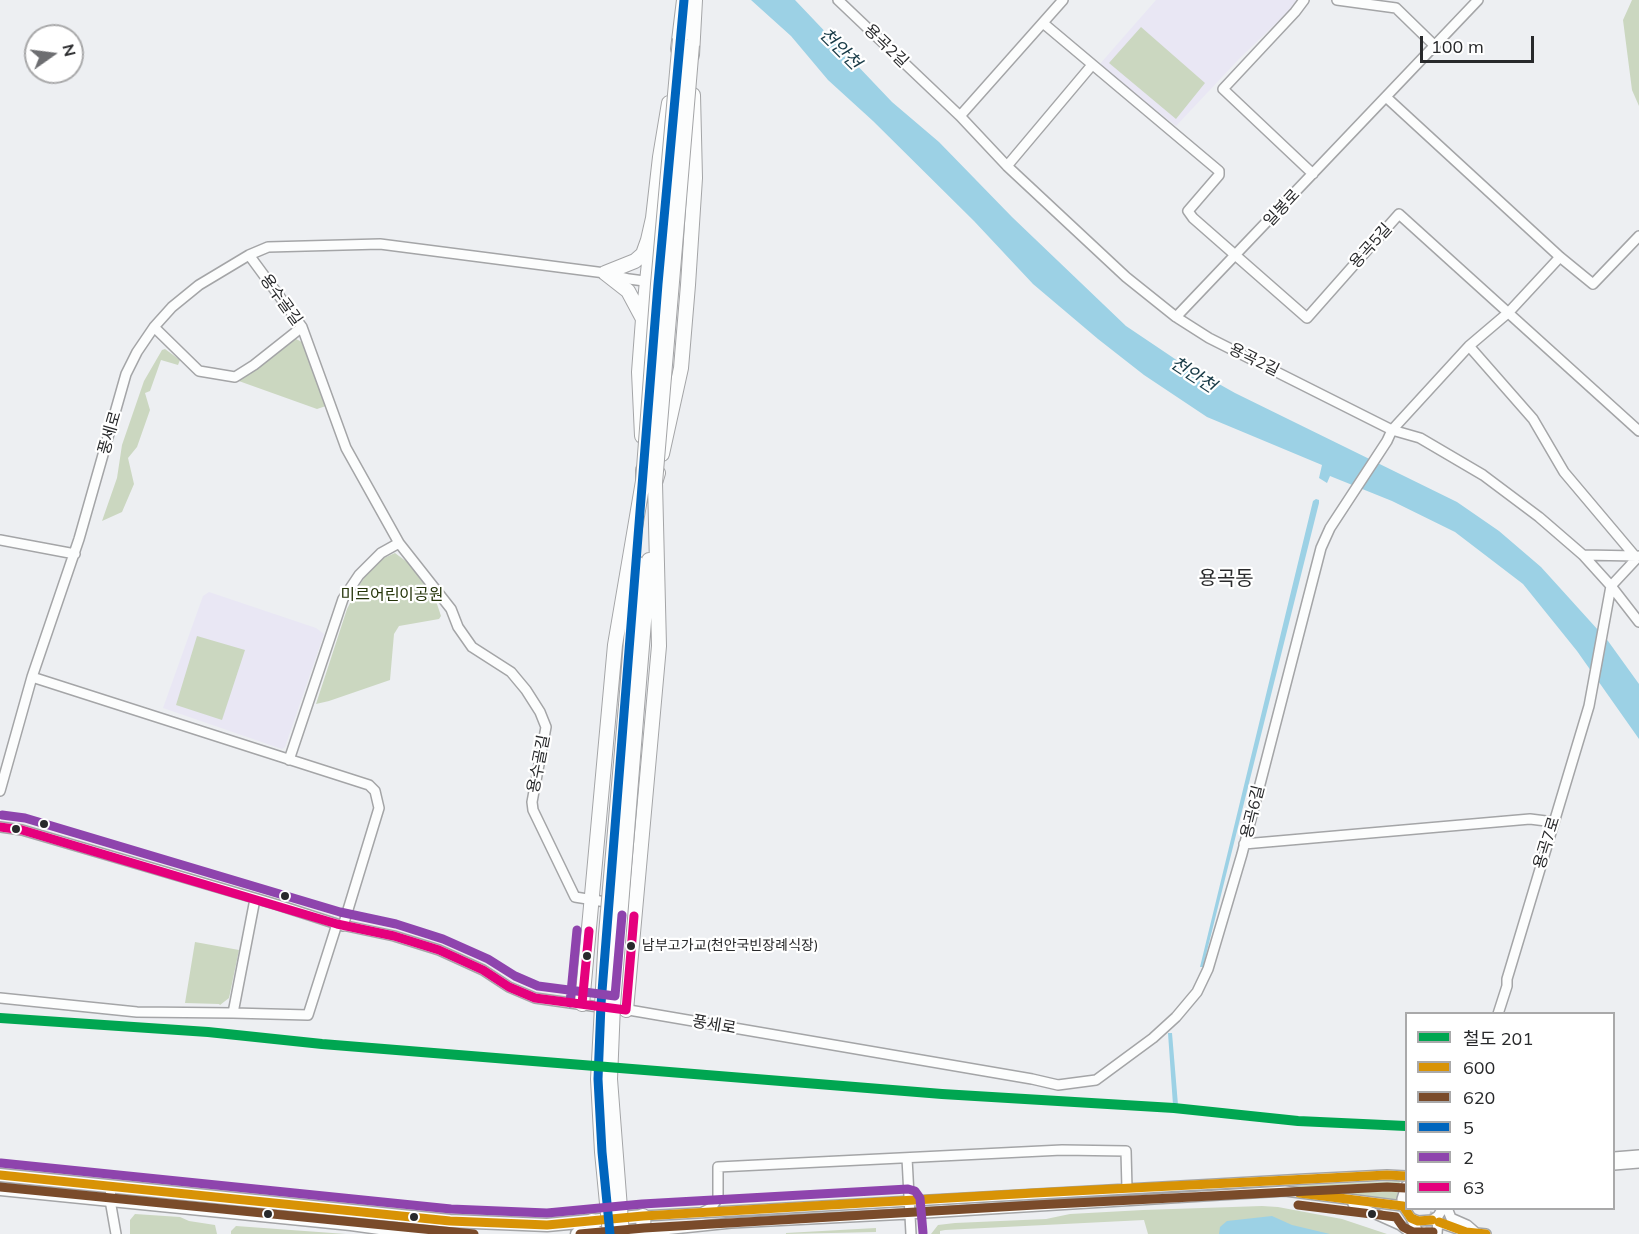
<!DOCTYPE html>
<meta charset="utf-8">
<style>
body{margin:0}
#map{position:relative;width:1639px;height:1234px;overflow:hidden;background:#edeff2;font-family:Mulish,"Noto Sans KR",sans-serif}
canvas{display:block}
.legend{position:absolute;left:1405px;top:1012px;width:210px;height:198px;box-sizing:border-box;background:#fff;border:2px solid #a9a9aa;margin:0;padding:8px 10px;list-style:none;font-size:18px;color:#28292b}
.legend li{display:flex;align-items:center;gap:12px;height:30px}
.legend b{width:30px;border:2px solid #a9a9aa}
.north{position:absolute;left:24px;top:24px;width:60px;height:60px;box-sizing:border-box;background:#fff;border:2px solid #a9a9aa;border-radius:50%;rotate:76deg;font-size:16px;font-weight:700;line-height:24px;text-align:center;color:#28292b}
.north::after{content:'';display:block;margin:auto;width:21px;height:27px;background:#6d6e71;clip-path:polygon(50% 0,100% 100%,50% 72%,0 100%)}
.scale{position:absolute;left:1420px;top:36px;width:114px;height:27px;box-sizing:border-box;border:3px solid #28292b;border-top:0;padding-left:8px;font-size:18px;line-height:21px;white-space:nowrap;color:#28292b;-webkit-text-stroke:4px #fff;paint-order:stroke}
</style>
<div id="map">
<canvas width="1639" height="1234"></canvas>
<ul class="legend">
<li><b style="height:8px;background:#00a651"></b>철도 201</li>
<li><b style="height:8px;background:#d89306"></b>600</li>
<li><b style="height:8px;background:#7a4b2a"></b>620</li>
<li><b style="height:8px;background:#0065bd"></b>5</li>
<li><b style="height:8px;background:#8e44ad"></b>2</li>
<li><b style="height:8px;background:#e5007d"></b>63</li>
</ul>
<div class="north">N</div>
<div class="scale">100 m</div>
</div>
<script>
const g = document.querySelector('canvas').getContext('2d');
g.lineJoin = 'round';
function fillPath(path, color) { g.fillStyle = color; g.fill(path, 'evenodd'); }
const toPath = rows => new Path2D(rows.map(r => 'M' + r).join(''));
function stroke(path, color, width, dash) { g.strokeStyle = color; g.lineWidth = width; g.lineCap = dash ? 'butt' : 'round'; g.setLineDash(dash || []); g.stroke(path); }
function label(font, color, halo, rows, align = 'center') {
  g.font = font + ' Mulish,"Noto Sans KR",sans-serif'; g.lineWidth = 4.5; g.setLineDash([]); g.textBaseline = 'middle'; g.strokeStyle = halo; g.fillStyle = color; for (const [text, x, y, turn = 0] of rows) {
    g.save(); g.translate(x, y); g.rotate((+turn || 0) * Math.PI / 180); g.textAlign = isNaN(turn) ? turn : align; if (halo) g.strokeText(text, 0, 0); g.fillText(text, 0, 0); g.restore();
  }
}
const education = toPath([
 [1156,0,1296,0,1295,5,1240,58,1176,126,1099,65],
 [209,592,316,628,324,634,285,747,282,749,163,708,203,596]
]);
const green = toPath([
 [1632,0,1639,0,1639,106,1632,90,1623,20],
 [1141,27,1205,83,1176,119,1109,63],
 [296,339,302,342,326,406,317,409,236,380],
 [165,349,180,360,178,365,161,360,150,391,145,393,150,410,137,447,128,458,134,484,122,512,102,521,117,478,122,445,144,381,162,350],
 [395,553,411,565,424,582,436,601,441,616,439,619,399,626,394,634,390,680,329,701,316,704,347,609,359,586,369,570,384,558],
 [197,636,245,650,222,720,176,705],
 [195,942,239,950,229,998,220,1005,219,1004,185,1003],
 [1400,1181,1396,1202,1288,1186],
 [1262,1206,1278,1207,1342,1219,1387,1234,1148,1234,1144,1220,945,1230,940,1231,940,1234,931,1234,938,1225,955,1223,1046,1219,1070,1214,1143,1210],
 [135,1214,180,1217,189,1221,215,1225,217,1234,130,1234,130,1220],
 [236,1226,346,1234,231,1234,231,1231],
 [876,1228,876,1232,786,1234,786,1233]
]);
const water = toPath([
 [751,0,795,0,892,102,939,142,1012,217,1126,326,1178,361,1235,393,1457,502,1499,531,1541,567,1608,641,1639,684,1639,739,1577,651,1523,584,1455,532,1392,501,1330,476,1327,483,1319,478,1322,465,1207,417,1144,375,1098,339,1033,284,974,221,873,121,828,80,791,36],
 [1316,499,1319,500,1319,503,1203,967,1200,967,1313,501],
 [1168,1033,1172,1033,1178,1105,1173,1105],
 [1272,1216,1292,1225,1330,1234,1219,1234,1220,1227,1227,1221]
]);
const minorTunnel = toPath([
 [1428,1234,1436,1208]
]);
const minor = toPath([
 [838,0,960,116,1007,166,1126,277,1176,317,1209,338,1392,430,1420,438,1483,475,1539,517,1583,555,1611,586,1639,622],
 [1304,0,1295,12,1223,89,1313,174],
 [1337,0,1396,8,1435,46],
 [1043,23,1219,171,1219,175,1188,211,1193,218,1307,318,1399,214,1639,431],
 [1386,97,1560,257,1593,284,1639,236],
 [960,116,1063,0],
 [1007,166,1092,65],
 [249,255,302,327,346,448,399,543,451,609,458,627,472,647,511,672,526,690,540,712,546,727,532,802,533,810,575,897,612,903],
 [1176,317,1478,0],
 [154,327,199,371,235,377,254,365,302,327],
 [1469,346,1533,419,1564,472,1634,555],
 [0,540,75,554],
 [1583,555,1637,556],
 [32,677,369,785,375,791,379,808,343,926],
 [289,760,343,599,359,575,381,553,399,543],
 [0,791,32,677,79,539,126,374,137,352,154,327,172,307,199,285,249,255,268,247,380,244,605,273,629,279,652,282],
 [0,827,22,830,278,905,337,924,394,936,439,950,483,970,509,987,535,998,606,1008],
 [1244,844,1530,819,1554,822],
 [0,998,137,1012,233,1013,255,899],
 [623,1009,1032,1079,1058,1085,1096,1080,1153,1038,1176,1017,1197,992,1208,969,1242,854,1321,548,1330,528,1387,441,1392,430,1469,346,1509,312,1560,257],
 [233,1013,308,1015,337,924],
 [1498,1014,1507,986,1507,979,1589,706,1611,586,1639,556],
 [1614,1157,1639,1155],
 [907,1158,911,1234],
 [1614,1165,1639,1163],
 [1406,1186,1402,1199,1403,1206,1411,1218,1418,1221,1432,1220,1438,1216,1443,1208],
 [111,1187,110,1200,116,1234],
 [1353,1204,1400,1225,1412,1234],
 [1447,1208,1451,1218,1467,1225,1475,1232],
 [703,1212,711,1208,718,1198,718,1167,1062,1150,1126,1151,1127,1189],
 [643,1216,1306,1179,1387,1175,1406,1176],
 [1411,1218,1419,1234],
 [1432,1220,1466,1232,1486,1234],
 [644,1232,731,1223,909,1214,1285,1191,1403,1206],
 [1437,1234,1438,1218]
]);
const major = toPath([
 [0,1175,450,1221,547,1225,643,1216],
 [0,1189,351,1224,422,1234],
 [577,1234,644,1232]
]);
const highway = toPath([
 [678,49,684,0],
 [692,55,695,0],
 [605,273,628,291,643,319,639,372,642,436],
 [605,273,635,261,643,254,648,240,653,218,660,157,669,103],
 [643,319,651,244],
 [662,454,681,368,688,285,695,178,693,95],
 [626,705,637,563],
 [637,707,649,560],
 [582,1004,615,645,643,481,643,470],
 [626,1010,659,646,655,483,658,473],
 [643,1216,644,1234],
 [592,1221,593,1234]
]);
const highwayBridge = toPath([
 [643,481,658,284,680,39],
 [655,483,692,45],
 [610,1234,602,1152,598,1079,606,934,626,705],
 [622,1234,610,1079,613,1005,637,707]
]);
const bus1 = toPath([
 [0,1175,450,1221,547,1225,643,1216,1034,1193,1387,1175,1406,1176],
 [1299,1193,1403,1206,1411,1218,1418,1221,1432,1220],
 [1439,1222,1466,1232,1486,1234]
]);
const bus2 = toPath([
 [0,1187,474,1234],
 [1298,1205,1396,1217,1403,1227,1413,1232,1433,1232],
 [580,1234,644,1228,1035,1205,1387,1187,1405,1188]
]);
const bus3 = toPath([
 [610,1234,602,1152,598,1079,601,1004,658,284,684,0]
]);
const bus4 = toPath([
 [2,815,25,818,340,912,396,924,443,939,488,959,515,976,538,986,615,996,622,915],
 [570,1003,577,930],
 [1,1163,451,1209,547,1213,642,1204,908,1189,915,1191,920,1198,923,1233]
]);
const bus5 = toPath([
 [0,827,22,830,337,924,394,936,439,950,483,970,509,987,535,998,626,1010,634,916],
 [582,1004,589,931]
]);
const rail1 = toPath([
 [0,1018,208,1032,322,1044,942,1094,1174,1108,1298,1121,1406,1126]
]);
const markers = [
 [44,824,5,"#28292b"],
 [16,829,5,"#28292b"],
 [285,896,5,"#28292b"],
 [631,946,5,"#28292b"],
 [587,956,5,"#28292b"],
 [268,1214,5,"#28292b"],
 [1372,1214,5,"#28292b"],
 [414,1217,5,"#28292b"]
];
const busNames = [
 ["남부고가교(천안국빈장례식장)",642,946]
];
const streetNames = [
 ["용곡2길",886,46,44],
 ["일봉로",1282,208,-47],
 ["용곡5길",1371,246,-48],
 ["용수골길",281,300,54],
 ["용곡2길",1254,360,26],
 ["풍세로",110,433,-74],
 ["용수골길",539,764,-79],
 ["용곡6길",1253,812,-76],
 ["용곡7로",1547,843,-73],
 ["풍세로",714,1025,10]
];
const parkNames = [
 ["미르어린이공원",392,595]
];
const waterNames = [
 ["천안천",840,49,45],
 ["천안천",1193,375,33]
];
const quarterNames = [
 ["용곡동",1226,579]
];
fillPath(education, '#e9e7f4');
fillPath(green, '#cbd7c0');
fillPath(water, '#9cd1e5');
stroke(minorTunnel, '#c6c7ca', 9, [9, 4.5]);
stroke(minor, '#a4a5a7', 12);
stroke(major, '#a4a5a7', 15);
stroke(highway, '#a4a5a7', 16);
stroke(minor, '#fcfdfd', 9);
stroke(major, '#fcfdfd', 12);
stroke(highway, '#fcfdfd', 14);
stroke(highwayBridge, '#a4a5a7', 16, []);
stroke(highwayBridge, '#fcfdfd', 14);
stroke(bus1, '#d89306', 9);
stroke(bus2, '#7a4b2a', 9);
stroke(bus3, '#0065bd', 9);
stroke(bus4, '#8e44ad', 9);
stroke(bus5, '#e5007d', 9);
stroke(rail1, '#00a651', 10);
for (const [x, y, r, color] of markers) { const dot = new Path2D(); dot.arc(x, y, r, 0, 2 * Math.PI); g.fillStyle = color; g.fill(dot); stroke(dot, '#fff', 2); }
label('14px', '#28292b', '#fff', busNames, 'left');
label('16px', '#28292b', '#fff', streetNames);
label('16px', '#25350a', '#fff', parkNames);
label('italic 18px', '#173a46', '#fff', waterNames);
label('20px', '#28292b', '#fff', quarterNames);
</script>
